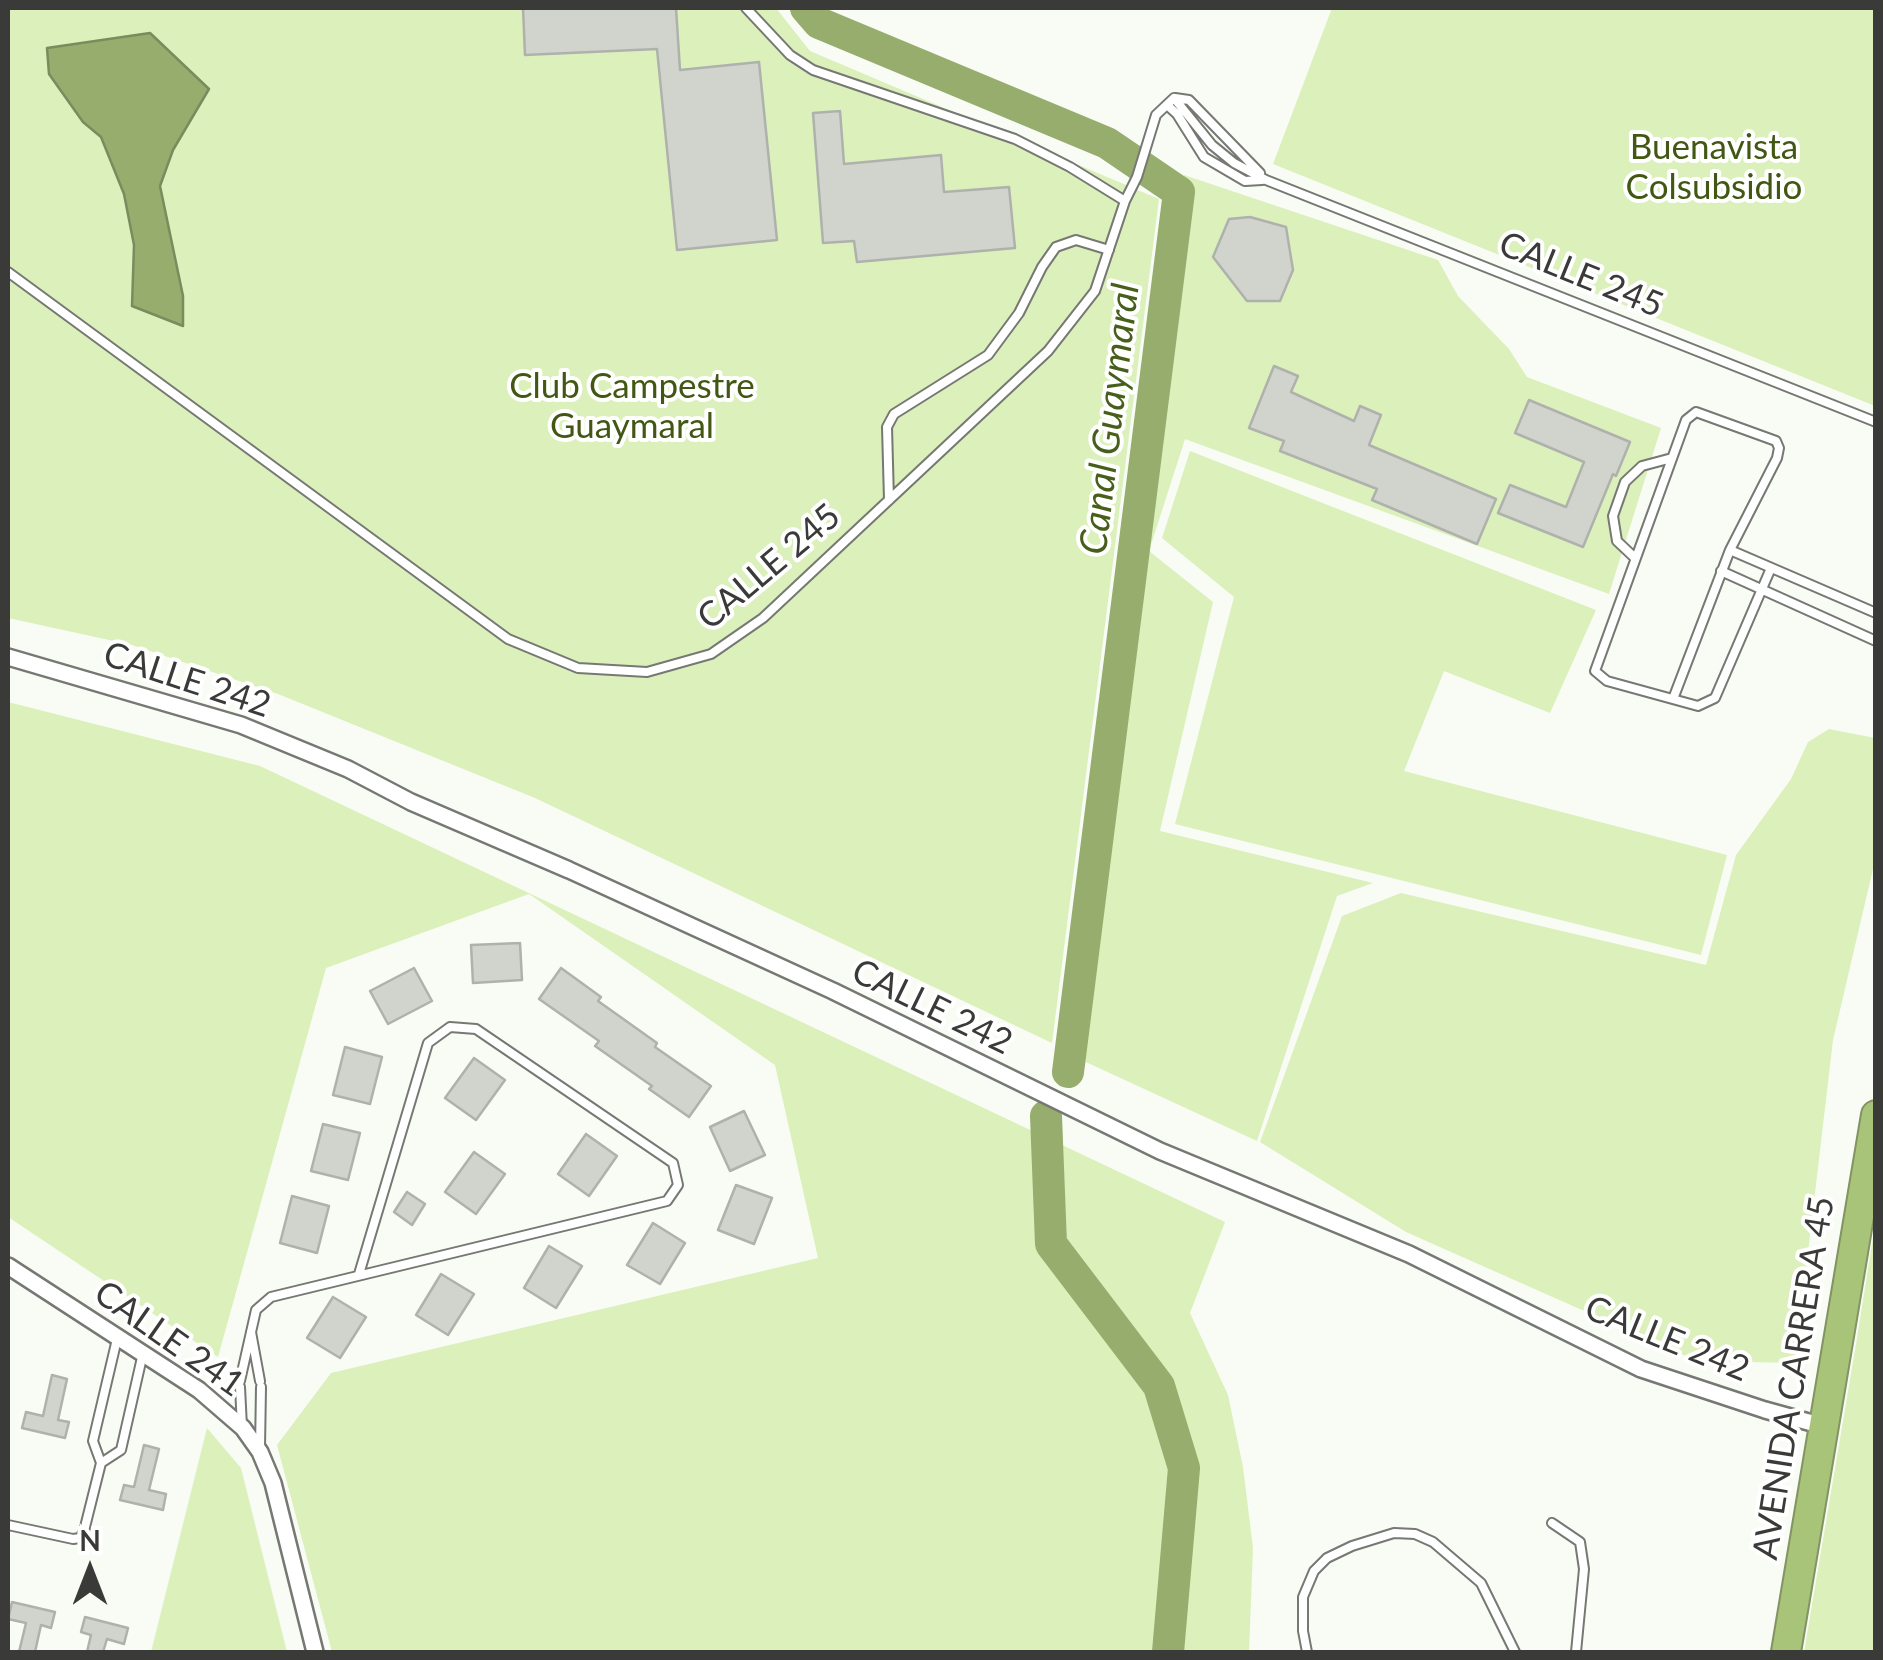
<!DOCTYPE html>
<style>
body{margin:0}
#map{position:relative;width:1883px;height:1660px;overflow:hidden;background:#f9fcf5;font-family:Lato,sans-serif}
canvas{display:block}
.frame{position:absolute;inset:0;border:10px solid #3a3b39;pointer-events:none}
.north{position:absolute;left:40px;top:1520px;width:100px;height:100px;-webkit-text-stroke:8px #fff;paint-order:stroke;rotate:0deg;font-size:28px;font-weight:700;line-height:40px;text-align:center;color:#3a3b39}
.north::after{content:'';display:block;margin:auto;width:35px;height:45px;background:#3a3b39;clip-path:polygon(50% 0,100% 100%,50% 72%,0 100%)}
</style>
<div id="map">
<canvas width="1883" height="1660"></canvas>
<div class="frame"></div>
<div class="north">N</div>
</div>
<script>
const g = document.querySelector('canvas').getContext('2d');
g.lineJoin = 'round';
function fillPath(path, color) { g.fillStyle = color; g.fill(path, 'evenodd'); }
const toPath = rows => new Path2D(rows.map(r => 'M' + r).join(''));
function stroke(path, color, width, dash) { g.strokeStyle = color; g.lineWidth = width; g.lineCap = dash ? 'butt' : 'round'; g.setLineDash(dash || []); g.stroke(path); }
function label(font, color, halo, rows, align = 'center') {
  g.font = font + ' Lato,sans-serif'; g.lineWidth = 8; g.setLineDash([]); g.textBaseline = 'middle'; g.strokeStyle = halo; g.fillStyle = color; for (const [text, x, y, turn = 0] of rows) {
    g.save(); g.translate(x, y); g.rotate((+turn || 0) * Math.PI / 180); g.textAlign = isNaN(turn) ? turn : align; if (halo) g.strokeText(text, 0, 0); g.fillText(text, 0, 0); g.restore();
  }
}
const green = toPath([
 [8,8,776,8,810,51,1159,199,1052,1043,535,798,278,694,132,645,8,618],
 [1332,8,1875,8,1875,406,1273,164],
 [1184,175,1438,260,1458,296,1509,349,1527,377,1661,428,1609,594,1185,439,1149,551,1213,602,1160,831,1373,883,1337,896,1257,1141,1062,1051],
 [1190,451,1596,610,1550,713,1444,671,1404,771,1727,855,1701,955,1175,824,1234,597,1162,538],
 [8,702,260,766,1225,1222,1190,1313,1228,1395,1243,1467,1253,1548,1249,1652,332,1652,277,1445,331,1373,818,1258,775,1065,529,894,326,968,218,1357,8,1217],
 [1829,729,1875,738,1876,856,1833,1040,1795,1363,1697,1361,1406,1232,1260,1142,1342,916,1401,893,1706,965,1736,855,1791,779,1808,742],
 [1875,1225,1875,1652,1804,1652,1856,1344],
 [207,1428,241,1468,287,1652,151,1652]
]);
const water = toPath([
 [150,33,209,89,173,150,160,186,183,296,183,326,132,306,134,245,124,194,101,137,83,122,49,74,47,48,150,33]
]);
const river = toPath([
 [806,8,819,23,1107,143,1179,192,1068,1072],
 [1046,1116,1051,1244,1159,1386,1184,1468,1168,1652]
]);
const building = toPath([
 [523,8,676,8,680,70,759,62,777,240,677,250,657,49,525,55,523,8],
 [840,111,844,164,941,155,944,192,1009,187,1015,248,857,262,854,241,823,243,813,113,840,111],
 [1250,217,1286,227,1293,270,1280,301,1247,301,1213,257,1229,219,1250,217],
 [1274,366,1298,376,1291,392,1354,421,1360,406,1381,415,1369,445,1496,499,1477,544,1372,500,1377,489,1280,451,1284,441,1249,428,1274,366],
 [1529,400,1630,442,1616,476,1613,474,1583,547,1498,513,1510,485,1566,507,1584,462,1515,433,1529,400],
 [520,943,522,980,473,983,471,945,520,943],
 [414,968,432,1001,388,1024,370,991,414,968],
 [561,968,601,997,598,1001,657,1043,655,1047,711,1086,689,1117,649,1089,652,1086,595,1046,599,1041,539,999,561,968],
 [345,1047,382,1057,370,1104,333,1095,345,1047],
 [474,1058,505,1080,476,1120,445,1098,474,1058],
 [744,1111,765,1155,730,1171,710,1127,744,1111],
 [323,1124,360,1133,348,1180,311,1171,323,1124],
 [586,1134,617,1156,589,1196,558,1174,586,1134],
 [474,1152,505,1174,476,1214,445,1192,474,1152],
 [736,1185,772,1198,754,1244,718,1230,736,1185],
 [407,1192,425,1204,412,1225,394,1212,407,1192],
 [292,1196,329,1206,317,1253,280,1243,292,1196],
 [653,1223,685,1243,660,1284,627,1265,653,1223],
 [549,1246,582,1266,556,1308,524,1288,549,1246],
 [441,1274,474,1294,448,1335,416,1315,441,1274],
 [333,1297,366,1317,340,1358,307,1338,333,1297],
 [52,1375,67,1379,58,1420,69,1422,65,1438,22,1428,26,1412,43,1416,52,1375],
 [144,1445,159,1449,149,1490,166,1494,163,1510,120,1500,124,1485,134,1487,144,1445],
 [12,1602,55,1612,51,1628,41,1625,35,1652,19,1652,26,1623,8,1619,12,1602],
 [85,1617,128,1628,124,1644,107,1639,103,1652,87,1652,91,1635,81,1632,85,1617]
]);
const lane = toPath([
 [746,8,790,55,813,70,1015,139,1070,167,1125,201],
 [1175,98,1189,100,1260,173],
 [1167,105,1177,114,1204,157,1245,181,1262,180],
 [8,272,508,639,578,668,647,672,711,654,763,618,1048,351,1095,291,1125,201,1137,177,1156,115,1174,98,1212,145,1234,163,1266,180,1876,422],
 [889,500,887,427,894,414,988,355,1019,313,1042,267,1056,247,1076,240,1109,250],
 [1730,550,1876,613],
 [1635,558,1617,541,1613,516,1625,482,1642,466,1672,458],
 [1721,571,1876,641],
 [1673,699,1730,550,1777,458,1779,448,1776,441,1696,412,1686,420,1595,671,1607,681,1698,706,1715,698,1771,568],
 [251,1332,260,1381],
 [240,1381,256,1310,271,1297,667,1201,678,1185,673,1163,476,1029,450,1027,428,1043,359,1274],
 [240,1387,242,1427],
 [260,1448,261,1387],
 [101,1463,121,1450,143,1353],
 [1552,1523,1580,1542,1584,1569,1576,1652],
 [8,1525,73,1539,80,1538,84,1531,101,1463,93,1441,117,1339],
 [1307,1652,1303,1631,1303,1597,1314,1571,1327,1558,1352,1546,1394,1533,1415,1534,1433,1542,1481,1583,1515,1652]
]);
const street = toPath([
 [8,657,241,725,348,769,411,802,569,870,833,991,1160,1151,1409,1254,1641,1369,1765,1410,1823,1426],
 [8,1266,199,1390,243,1428,260,1452,273,1483,315,1652]
]);
const highway = toPath([
 [1786,1652,1876,1115]
]);
const parkNames = [
 ["Buenavista",1714,148],
 ["Colsubsidio",1714,188],
 ["Club Campestre",632,387],
 ["Guaymaral",632,427]
];
const streetNames = [
 ["CALLE 245",1581,275,22],
 ["CALLE 245",769,567,-40],
 ["CALLE 242",187,680,18],
 ["CALLE 242",932,1007,26],
 ["CALLE 241",169,1339,35],
 ["CALLE 242",1667,1339,22],
 ["AVENIDA CARRERA 45",1794,1378,-81]
];
const waterNames = [
 ["Canal Guaymaral",1110,419,-83]
];
fillPath(green, '#dbf0bb');
fillPath(water, '#96ad6e');
stroke(water, '#7a8b5e', 2.5);
stroke(river, '#96ad6e', 32);
fillPath(building, '#d1d3cd');
stroke(building, '#afb2ac', 2.5);
stroke(lane, '#767873', 12);
stroke(street, '#767873', 20);
stroke(highway, '#829463', 32);
stroke(lane, '#fff', 8);
stroke(street, '#fff', 15);
stroke(highway, '#a8c479', 28);
label('35px', '#425713', '#fff', parkNames);
label('35px', '#3a3b39', '#fff', streetNames);
label('italic 38px', '#485e1b', '#fff', waterNames);
</script>
